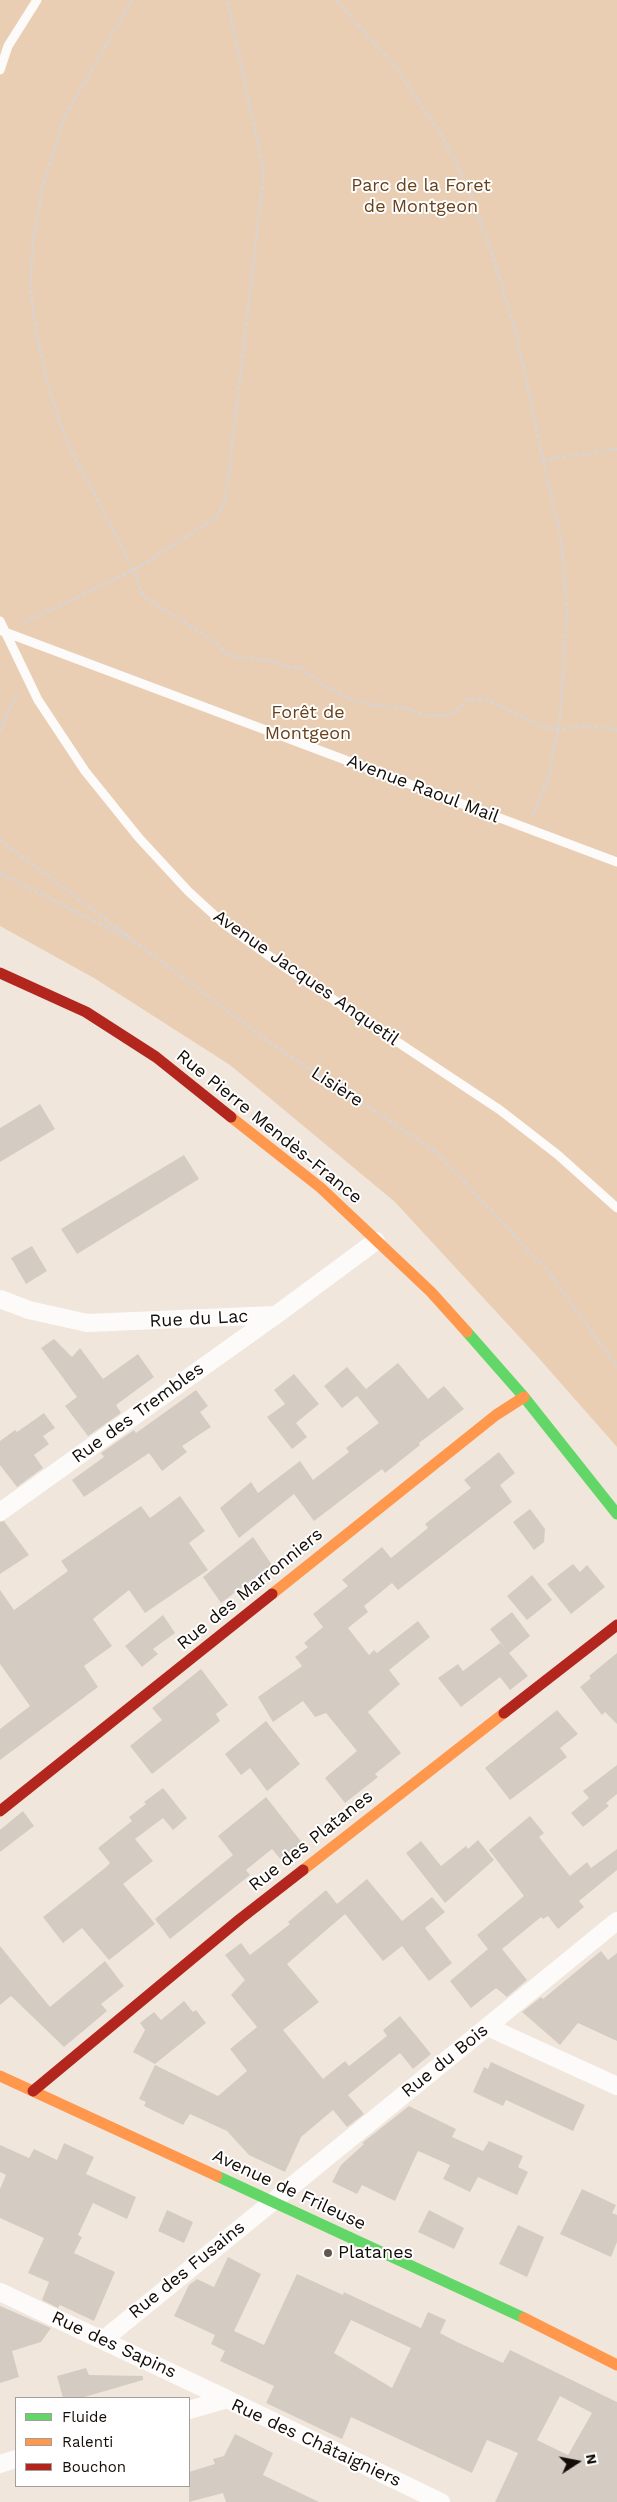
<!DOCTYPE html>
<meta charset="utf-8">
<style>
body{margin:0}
#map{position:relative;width:617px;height:2502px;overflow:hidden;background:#f1e6db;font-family:"Work Sans",sans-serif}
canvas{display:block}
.legend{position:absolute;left:15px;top:2397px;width:175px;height:90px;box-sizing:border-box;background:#fff;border:1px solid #a19e9c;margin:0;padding:6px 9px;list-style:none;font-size:15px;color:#130c07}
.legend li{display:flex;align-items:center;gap:10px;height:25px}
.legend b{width:25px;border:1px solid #a19e9c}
.north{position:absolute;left:552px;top:2437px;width:50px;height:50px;-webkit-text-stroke:4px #fff;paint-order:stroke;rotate:79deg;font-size:14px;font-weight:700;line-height:20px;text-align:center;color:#130c07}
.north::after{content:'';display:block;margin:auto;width:18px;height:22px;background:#130c07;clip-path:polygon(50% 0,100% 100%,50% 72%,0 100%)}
</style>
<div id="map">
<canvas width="617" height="2502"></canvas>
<ul class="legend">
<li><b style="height:6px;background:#63d668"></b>Fluide</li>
<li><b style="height:6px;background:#ff974d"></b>Ralenti</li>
<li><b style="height:6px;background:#b3261e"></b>Bouchon</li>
</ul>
<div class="north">N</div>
</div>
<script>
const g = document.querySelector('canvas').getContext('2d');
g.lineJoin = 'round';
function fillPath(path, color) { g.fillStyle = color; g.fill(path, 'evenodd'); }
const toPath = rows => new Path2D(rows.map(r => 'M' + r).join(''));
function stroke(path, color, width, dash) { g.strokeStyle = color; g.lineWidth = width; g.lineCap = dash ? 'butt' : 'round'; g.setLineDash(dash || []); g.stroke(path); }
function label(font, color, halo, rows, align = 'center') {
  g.font = font + ' "Work Sans",sans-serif'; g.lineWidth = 4; g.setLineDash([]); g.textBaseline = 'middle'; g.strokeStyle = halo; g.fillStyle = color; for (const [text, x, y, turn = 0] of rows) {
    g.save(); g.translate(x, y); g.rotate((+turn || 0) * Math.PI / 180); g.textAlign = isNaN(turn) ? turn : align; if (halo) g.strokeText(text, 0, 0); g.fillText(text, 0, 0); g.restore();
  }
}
const green = toPath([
 [0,0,617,0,617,1447,536,1355,395,1202,230,1065,94,978,0,926]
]);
const building = toPath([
 [40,1104,55,1129,0,1162,0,1128],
 [184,1155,199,1179,77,1254,61,1229],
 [32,1246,47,1271,26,1284,11,1258],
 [54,1339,72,1357,80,1348,103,1379,138,1354,154,1377,116,1405,121,1413,88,1436,65,1406,77,1397,41,1348],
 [398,1363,428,1399,444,1386,464,1409,419,1443,420,1445,385,1473,382,1469,314,1521,294,1494,239,1538,220,1508,251,1482,258,1493,300,1461,313,1480,349,1452,346,1448,379,1423,357,1396,342,1408,324,1386,347,1367,366,1389],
 [294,1374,319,1404,296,1423,307,1437,292,1449,267,1417,285,1404,274,1390],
 [196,1390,208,1406,200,1412,211,1427,182,1446,187,1452,162,1471,149,1453,84,1497,72,1480,104,1457,101,1453,134,1430,136,1433],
 [44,1413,55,1428,43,1436,49,1444,34,1455,43,1468,17,1487,0,1465,0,1441,15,1430,17,1432],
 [499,1452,515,1473,500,1485,512,1502,398,1590,392,1583,364,1606,368,1612,348,1628,369,1655,374,1650,377,1653,418,1621,430,1637,389,1670,400,1684,368,1712,401,1753,375,1774,378,1777,345,1803,325,1778,357,1751,326,1713,315,1717,303,1701,273,1722,258,1697,302,1666,295,1657,308,1647,304,1643,323,1627,313,1614,348,1586,342,1580,382,1547,391,1558,428,1528,425,1524,471,1488,464,1480],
 [180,1496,205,1531,189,1543,208,1570,145,1613,129,1590,93,1619,112,1646,84,1666,98,1687,0,1760,0,1729,30,1706,0,1664,0,1590,14,1610,68,1571,61,1561,119,1521,141,1506,150,1518],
 [530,1509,545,1529,544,1542,534,1550,513,1522],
 [4,1521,29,1555,0,1574,0,1522],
 [253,1537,272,1565,221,1603,203,1577],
 [573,1564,580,1572,587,1565,605,1587,571,1614,547,1584],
 [532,1575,552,1600,527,1620,507,1596],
 [512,1612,530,1636,509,1653,528,1676,510,1690,500,1677,461,1707,438,1678,458,1664,463,1671,500,1643,506,1650,490,1629],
 [163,1615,175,1633,153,1649,158,1654,142,1667,125,1646],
 [617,1653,617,1724,605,1712,602,1715,580,1687,591,1678,589,1676],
 [201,1669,228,1705,216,1714,220,1721,152,1774,130,1746,162,1720,152,1708],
 [557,1710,578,1734,560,1748,567,1757,510,1800,485,1768],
 [266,1721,300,1764,267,1791,250,1768,241,1775,225,1754],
 [617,1765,617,1794,606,1803,609,1806,583,1827,571,1813,589,1798,583,1791],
 [163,1788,187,1818,173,1830,163,1818,135,1839,153,1861,123,1884,155,1924,109,1960,82,1928,63,1943,43,1917,105,1868,110,1863,98,1848,132,1821,129,1817,146,1804,144,1802],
 [266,1797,303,1844,282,1861,272,1849,246,1870,250,1875,170,1939,155,1919,233,1855,218,1836],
 [23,1811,34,1826,0,1852,0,1830],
 [530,1816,544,1833,539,1837,570,1876,587,1862,591,1868,617,1849,617,1870,579,1901,584,1907,558,1929,548,1916,543,1919,541,1917,502,1949,527,1980,507,1997,496,1988,471,2008,450,1981,488,1949,477,1935,524,1896,489,1850],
 [478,1840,494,1860,445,1903,406,1853,421,1841,441,1866,466,1846,468,1849],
 [367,1879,402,1921,432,1897,445,1912,425,1928,452,1963,429,1981,402,1946,383,1961,337,1904],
 [326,1890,345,1914,287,1964,319,2002,283,2030,323,2079,345,2061,349,2066,387,2036,383,2030,400,2016,431,2054,413,2069,400,2053,348,2095,364,2114,347,2127,333,2110,301,2137,285,2172,249,2155,227,2131,190,2114,183,2125,144,2106,146,2102,139,2099,155,2065,218,2096,247,2071,230,2049,257,2027,231,1995,245,1980,225,1955,241,1943,250,1955,290,1924,288,1922],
 [0,1946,50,2007,105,1961,124,1986,101,2004,107,2011,64,2047,11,1996,0,2005],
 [601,1951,608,1960,617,1953,617,2041,578,2023,560,2045,522,2012,541,1997,543,1999],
 [184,2001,193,2012,196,2010,206,2023,155,2064,133,2052,145,2030,140,2023,154,2012,161,2020],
 [491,2062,585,2105,573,2131,506,2100,503,2106,473,2092,484,2067,488,2069],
 [409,2106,456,2129,452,2137,483,2151,489,2141,523,2156,518,2167,528,2172,517,2195,478,2177,470,2192,443,2179,450,2165,418,2151,395,2201,362,2185,357,2194,332,2182,341,2165,364,2144,362,2143],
 [64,2143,94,2157,86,2174,136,2197,127,2219,93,2203,78,2235,82,2237,74,2253,115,2272,94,2321,60,2305,58,2308,42,2300,49,2282,28,2273,44,2238,0,2218,0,2189,6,2175,0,2172,0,2145,29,2158,34,2149,57,2160],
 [582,2189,616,2205,612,2213,617,2215,617,2242,611,2257,560,2234],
 [167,2210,193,2222,184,2243,158,2231],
 [429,2210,464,2228,454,2249,418,2232],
 [518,2225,544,2237,527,2277,499,2264],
 [228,2257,261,2274,234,2331,264,2345,297,2274,343,2295,344,2292,348,2294,421,2328,428,2312,446,2320,440,2333,457,2342,503,2363,510,2350,617,2402,617,2502,495,2502,518,2453,487,2440,472,2473,351,2417,342,2439,266,2403,274,2386,220,2361,225,2351,211,2344,215,2335,174,2316,189,2285,197,2279,214,2287],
 [351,2320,411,2348,392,2388,334,2353],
 [560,2396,592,2413,568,2455,537,2440],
 [0,2306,51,2328,41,2342,12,2351,19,2377,0,2383],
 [86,2368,89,2375,143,2376,143,2380,81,2398,63,2398,57,2376],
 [235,2434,273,2453,263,2475,319,2502,226,2502,223,2493,189,2502,189,2472,215,2464,213,2459,224,2456]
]);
const path = toPath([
 [132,0,64,118,43,186,33,243,30,288,37,337,49,390,65,438,134,570,143,596,212,640,229,655,277,662,284,667,300,667,325,686,359,703,408,709,424,715,447,715,454,713,466,701,486,699,541,726,557,730,582,725,613,729,617,731],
 [336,0,395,66,446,142,469,190,492,254,516,333,543,460,617,449],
 [23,623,134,570,217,517,226,498,264,172,227,0],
 [0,731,17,693],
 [532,815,548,780,560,717,567,612,561,539,543,460],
 [0,840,128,936],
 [0,873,134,941,269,1042,435,1151,548,1271,617,1367]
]);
const lane = toPath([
 [0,70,8,46,37,0],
 [0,621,38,700,85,771,139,838,188,891,223,923,286,968,500,1110,558,1155,617,1208],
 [2,631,617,862]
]);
const street = toPath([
 [0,1299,29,1310,87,1323,276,1315,376,1241],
 [0,1512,276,1315],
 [488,2027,617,2086],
 [0,2292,227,2399],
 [103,2340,617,1921],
 [189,2410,227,2399,441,2502],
 [0,2464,16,2459]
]);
const fast = toPath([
 [467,1332,524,1397,617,1514],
 [217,2176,524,2318]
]);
const slow = toPath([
 [231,1117,321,1188,431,1292,467,1332],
 [272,1594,496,1415,524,1397],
 [303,1870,504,1713],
 [0,2076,217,2176],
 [524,2318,617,2365]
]);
const jam = toPath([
 [0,973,86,1012,156,1057,231,1117],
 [504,1713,617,1625],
 [0,1811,272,1594],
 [33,2091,240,1919,303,1870]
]);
const markers = [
 [328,2253,5,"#615851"]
];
const parkNames = [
 ["Parc de la Foret",421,186],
 ["de Montgeon",421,207],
 ["Forêt de",308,713],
 ["Montgeon",308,734]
];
const streetNames = [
 ["Avenue Raoul Mail",423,789,21],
 ["Avenue Jacques Anquetil",306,978,35],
 ["Lisière",337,1087,33],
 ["Rue Pierre Mendès-France",269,1127,39],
 ["Rue du Lac",199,1319,-3],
 ["Rue des Trembles",138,1413,-36],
 ["Rue des Marronniers",250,1589,-39],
 ["Rue des Platanes",311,1841,-38],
 ["Rue du Bois",445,2061,-39],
 ["Avenue de Frileuse",289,2190,25],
 ["Rue des Fusains",187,2270,-39],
 ["Rue des Sapins",114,2345,25],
 ["Rue des Châtaigniers",316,2443,25]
];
const poiNames = [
 ["Platanes",338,2253]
];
fillPath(green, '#eaceb4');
fillPath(building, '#d4ccc3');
stroke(path, '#d8d4d2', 3, [4, 2.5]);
stroke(lane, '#fdfbfa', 9);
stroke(street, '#fdfbfa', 18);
stroke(fast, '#63d668', 11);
stroke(slow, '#ff974d', 11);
stroke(jam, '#b3261e', 11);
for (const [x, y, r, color] of markers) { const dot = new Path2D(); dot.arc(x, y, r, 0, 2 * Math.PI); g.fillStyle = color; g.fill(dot); stroke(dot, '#fff', 2); }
label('18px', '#68411a', '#fff', parkNames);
label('18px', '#130c07', '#fff', streetNames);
label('18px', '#130c07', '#fff', poiNames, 'left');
</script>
